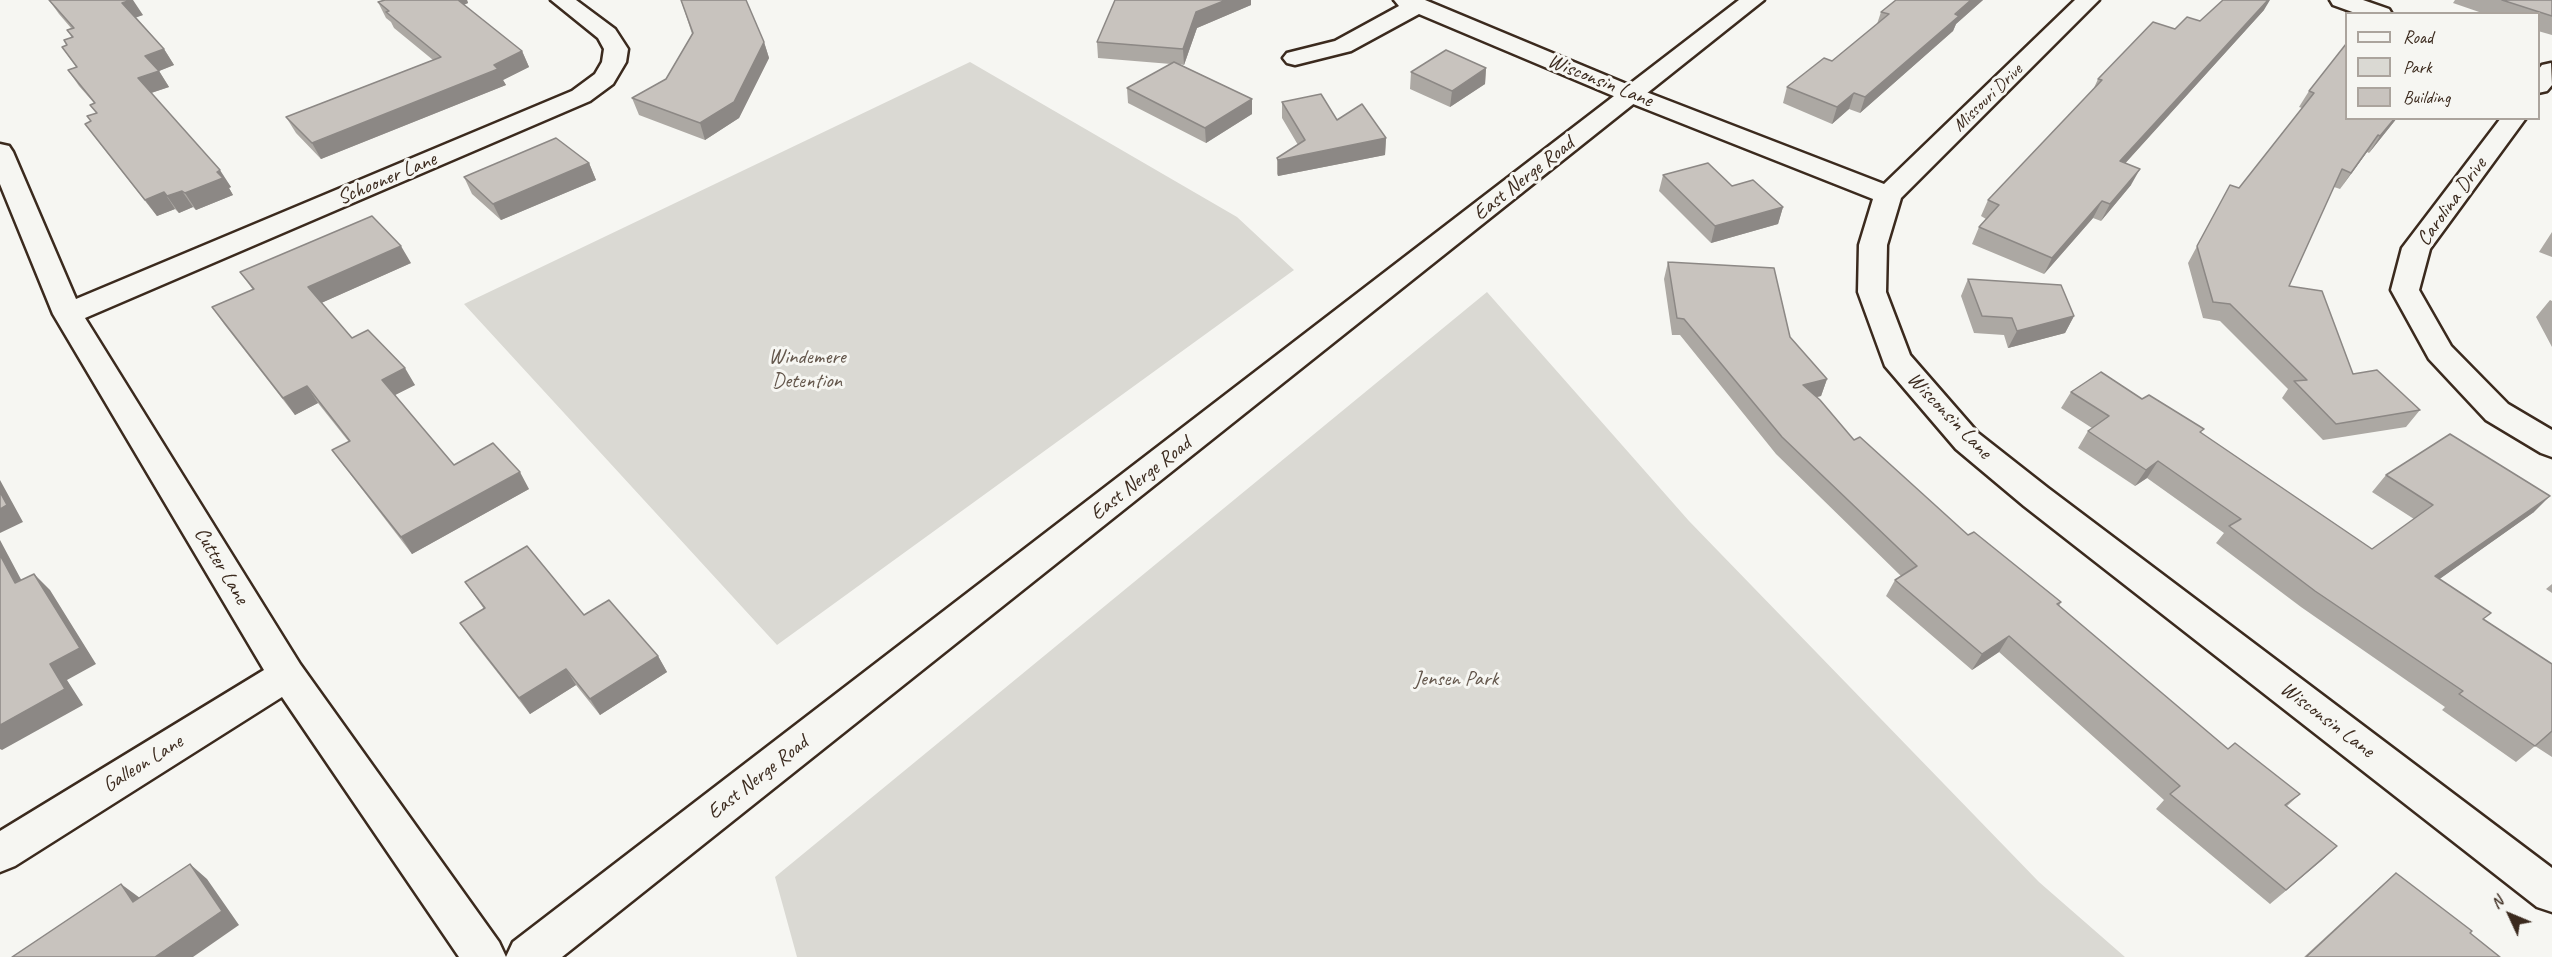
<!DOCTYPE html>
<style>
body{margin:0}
#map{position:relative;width:2552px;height:957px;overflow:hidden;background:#f6f6f2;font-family:Caveat,sans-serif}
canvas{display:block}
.legend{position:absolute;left:2345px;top:12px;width:195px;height:108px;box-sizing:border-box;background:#f6f6f2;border:2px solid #aba49d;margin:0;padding:8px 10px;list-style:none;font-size:18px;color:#3b2a1e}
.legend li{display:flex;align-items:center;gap:12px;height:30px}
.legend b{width:30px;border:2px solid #aba49d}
.north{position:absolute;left:2480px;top:885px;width:60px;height:60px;-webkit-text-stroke:4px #f6f6f2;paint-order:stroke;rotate:314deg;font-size:16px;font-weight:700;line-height:24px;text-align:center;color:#3b2a1e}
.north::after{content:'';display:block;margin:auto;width:21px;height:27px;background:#3b2a1e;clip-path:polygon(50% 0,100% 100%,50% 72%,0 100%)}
</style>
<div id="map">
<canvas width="2552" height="957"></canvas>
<ul class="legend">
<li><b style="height:8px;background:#f6f6f2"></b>Road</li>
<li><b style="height:16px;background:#dad9d3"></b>Park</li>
<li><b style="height:16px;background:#c8c3be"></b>Building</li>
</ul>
<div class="north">N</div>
</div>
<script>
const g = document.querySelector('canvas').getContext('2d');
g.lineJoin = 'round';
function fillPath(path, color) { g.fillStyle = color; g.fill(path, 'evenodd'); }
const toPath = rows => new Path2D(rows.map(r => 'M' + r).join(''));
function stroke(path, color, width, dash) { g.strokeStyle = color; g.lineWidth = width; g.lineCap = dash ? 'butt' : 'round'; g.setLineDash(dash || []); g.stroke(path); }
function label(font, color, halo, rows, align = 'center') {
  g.font = font + ' Caveat,sans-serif'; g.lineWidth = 6; g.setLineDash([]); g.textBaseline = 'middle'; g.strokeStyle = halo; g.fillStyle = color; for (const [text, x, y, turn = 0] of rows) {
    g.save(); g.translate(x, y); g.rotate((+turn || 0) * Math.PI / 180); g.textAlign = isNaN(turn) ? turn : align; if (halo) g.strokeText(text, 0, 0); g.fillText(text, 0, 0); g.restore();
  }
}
const green = toPath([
 [970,62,1237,217,1294,270,777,645,464,304],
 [1487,292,1689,521,2039,882,2125,957,797,957,775,877]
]);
const minor = toPath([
 [551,0,576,0,615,29,628,49,626,62,613,84,590,101,85,318,300,664,499,942,506,957,459,957,282,697,15,866,0,872,0,831,264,670,53,314,0,184,0,144,9,146,13,152,76,299,572,91,595,74,602,62,604,49,598,38,551,0],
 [1394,0,1425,0,1641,90,1884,184,2075,0,2099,0,1901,198,1887,245,1886,292,1910,355,1978,433,2048,488,2552,868,2552,912,2537,907,2024,506,1956,449,1885,366,1858,292,1859,245,1873,199,1623,100,1419,14,1351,51,1295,65,1287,63,1283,58,1287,53,1335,41,1399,6,1394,0],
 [2330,0,2363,0,2389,9,2392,14,2358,14,2333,5,2330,0],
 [2551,63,2552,85,2547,91,2538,93,2538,70,2542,65,2551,63],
 [2501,118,2526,118,2430,249,2419,290,2451,346,2508,404,2552,430,2552,457,2541,453,2486,420,2429,359,2391,290,2402,248,2501,118]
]);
const major = toPath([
 [1739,0,1764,0,562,957,506,957,513,942,1739,0]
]);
const wall = toPath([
 [49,0,143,15,136,17,164,49,174,65,159,71,169,87,151,93,231,187,229,188,233,195,196,210,193,207,179,213,175,209,157,216,97,140,85,124,91,121,87,116,96,113,90,105,94,103,79,86,68,70,76,67,62,47,67,45,64,40,72,38,67,30,71,28,59,14],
 [383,0,467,0,468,3,464,5,522,51,529,67,503,80,506,85,321,159,296,133,286,117,433,60,394,28,391,22,386,18,378,2],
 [681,0,764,42,769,58,739,118,705,140,639,115,632,98,666,79,692,34],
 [1115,0,1251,0,1251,5,1197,28,1184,65,1179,64,1252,99,1252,114,1206,143,1128,103,1127,88,1171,64,1098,58,1097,42],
 [1896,0,1983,0,1956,24,1953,31,1860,113,1849,109,1832,124,1783,103,1787,87,1832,61,1877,24,1881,12],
 [2455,0,2552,0,2552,35,2538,31,2538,14,2485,14,2453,3],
 [2264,10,2125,163,2131,185,2101,221,2093,218,2044,274,1972,244,1979,227,1986,219,1981,216,1988,200,2093,90,2098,79,2175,29,2200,21],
 [1486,68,1485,84,1450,107,1410,89,1411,72],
 [2309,91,2397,118,2369,153,2367,152,2340,189,2334,187,2289,286,2353,374,2420,410,2406,427,2323,440,2282,398,2288,389,2220,321,2203,318,2188,263,2230,185,2239,188,2302,108,2299,107],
 [1282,102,1337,120,1386,138,1385,155,1278,176,1277,174,1277,158,1298,145,1282,118],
 [589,163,596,180,501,220,472,194,464,177],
 [1663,175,1732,186,1783,207,1778,224,1711,243,1659,191],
 [2552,232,2552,257,2539,252],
 [1668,262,1790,337,1827,379,1821,396,1816,397,1854,440,1968,535,2061,602,2059,606,2228,749,2300,794,2286,807,2337,846,2270,904,2156,809,2164,800,1999,652,1972,670,1886,596,1895,580,1901,576,1776,454,1680,335,1672,335,1664,279],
 [411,263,321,303,352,338,415,385,395,395,454,465,529,489,412,554,344,466,332,450,349,442,318,403,295,415,224,324,212,307,253,290,240,272],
 [1968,279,2074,316,2065,333,2008,348,2004,335,1974,333,1961,296],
 [2550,300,2552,301,2552,347,2536,317],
 [2071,392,2142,399,2201,433,2372,549,2414,519,2372,492,2386,475,2534,512,2439,579,2483,620,2552,664,2552,757,2535,746,2516,762,2442,710,2445,707,2301,607,2216,543,2224,533,2147,478,2135,486,2078,448,2088,431,2092,428,2061,408],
 [465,582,584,615,658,656,667,672,600,715,576,685,530,714,471,639,460,623,484,609],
 [2552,584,2552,593,2546,589],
 [2396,873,2470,933,2500,957,2304,957,2379,888]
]);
const shadedWall = toPath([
 [131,0,133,0,143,15,132,19,122,3],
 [452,0,467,0,468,3,455,8],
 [1226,0,1251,0,1251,5,1197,28,1184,65,1183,49,1196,12],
 [1971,0,1983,0,1956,24,1953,31,1860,113,1865,97],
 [2268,0,2270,0,2264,10,2112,178,2120,161],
 [764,42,769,58,739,118,705,140,700,123],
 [164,49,174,65,159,71,169,87,148,94,138,78,145,56],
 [522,51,529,67,503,80,506,85,321,159,312,143,494,65],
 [1486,68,1485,84,1450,107,1452,91],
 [1854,93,1849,109,1832,124,1837,107],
 [1252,99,1252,114,1206,143,1205,128],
 [2395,118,2397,118,2369,153,2380,136],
 [2378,135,2367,152,2340,189,2351,173],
 [1386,138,1385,155,1278,176,1278,160],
 [589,163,596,180,501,220,493,204],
 [2140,169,2131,185,2101,221,2110,204],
 [220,170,231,187,229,188,233,195,196,210,185,193],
 [182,191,193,207,179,213,167,196],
 [164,192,175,209,157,216,145,200],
 [2102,201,2093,218,2044,274,2052,258],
 [1783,207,1778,224,1711,243,1715,226],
 [401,246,411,263,319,304,308,287],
 [2074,316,2065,333,2008,348,2017,331],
 [405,368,415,385,393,396,382,380],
 [1827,379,1821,396,1797,402,1803,385],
 [307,386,318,403,295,415,283,398],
 [2158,461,2147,478,2135,486,2146,470],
 [520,472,529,489,412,554,401,537],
 [0,480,23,522,0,533],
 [2550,496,2534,512,2420,593,2435,576],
 [0,540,32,600,15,583,0,555],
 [34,574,50,590,96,664,67,680,83,705,2,750,0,749,0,725,50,664],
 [2009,636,1999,652,1972,670,1982,654],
 [658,656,667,672,600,715,590,699],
 [566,669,576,685,530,714,519,698],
 [2337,846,2321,861,2270,904,2286,890],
 [190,864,207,879,239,925,193,957,155,957],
 [121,884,140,898,133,902]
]);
const building = toPath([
 [49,0,131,0,122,3,164,49,145,56,159,71,138,78,220,170,217,172,223,178,185,193,182,191,167,196,164,192,145,200,85,124,91,121,87,116,97,113,90,105,95,103,68,70,77,67,62,47,67,45,64,40,73,37,67,30,74,28,49,0],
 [385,0,458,0,522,51,494,65,498,69,312,143,286,117,441,57,386,12,389,11,378,2,385,0],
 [681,0,746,0,764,42,734,102,700,123,632,98,666,79,693,33,681,0],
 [1115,0,1226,0,1196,12,1183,49,1097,42,1115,0],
 [1896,0,1971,0,1955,14,1959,16,1865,97,1854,93,1837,107,1787,87,1824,58,1832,61,1889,14,1881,12,1896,0],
 [2223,0,2268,0,2120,161,2140,169,2110,204,2102,201,2052,258,1979,227,1999,205,1988,200,2102,80,2098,79,2153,22,2175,29,2187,17,2200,21,2223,0],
 [2502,0,2552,0,2552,16,2502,0],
 [2346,44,2346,118,2395,118,2380,136,2378,135,2351,173,2342,169,2289,286,2322,291,2353,374,2377,370,2420,410,2336,424,2294,381,2307,380,2230,304,2213,302,2197,246,2230,185,2239,188,2314,93,2309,91,2346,44],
 [1446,50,1486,68,1452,91,1411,72,1446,50],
 [1174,62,1252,99,1205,128,1127,88,1174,62],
 [1321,94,1337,120,1362,104,1386,138,1278,160,1277,158,1305,140,1282,102,1321,94],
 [556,138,589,163,493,204,464,177,556,138],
 [1708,163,1732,186,1753,180,1783,207,1715,226,1663,175,1708,163],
 [372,216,401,246,308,287,352,338,368,330,405,368,382,380,454,465,493,443,520,472,401,537,332,450,350,441,307,386,283,398,212,307,254,289,240,272,372,216],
 [1668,262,1774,268,1790,337,1827,379,1803,385,1820,400,1854,440,1860,437,1968,535,1974,532,2061,602,2057,604,2228,749,2235,743,2300,794,2285,805,2337,846,2286,890,2170,794,2180,786,2009,636,1982,654,1895,580,1917,566,1782,437,1684,319,1677,318,1668,262],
 [1968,279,2061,285,2074,316,2017,331,2012,318,1982,316,1968,279],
 [2101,372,2142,399,2149,395,2204,429,2200,432,2372,549,2433,505,2386,475,2450,434,2550,496,2435,576,2491,613,2483,619,2552,664,2552,731,2535,746,2459,694,2463,691,2315,591,2229,526,2241,519,2158,461,2146,470,2088,431,2109,416,2071,392,2101,372],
 [0,492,7,505,0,509,0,492],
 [527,546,584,615,609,600,658,656,590,699,566,669,519,698,460,623,485,608,465,582,527,546],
 [0,555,15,583,34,574,80,648,50,664,65,689,0,725,0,555],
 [190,864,222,911,155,957,12,957,121,884,133,902,190,864],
 [2396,873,2472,931,2470,933,2500,957,2306,957,2396,873]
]);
const farStreetnames = [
 ["Missouri Drive",1988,98,-44]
];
const streetNames = [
 ["Wisconsin Lane",1600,81,22],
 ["Schooner Lane",387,179,-23],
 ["East Nerge Road",1524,179,-38],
 ["Carolina Drive",2452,202,-54],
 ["Wisconsin Lane",1949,416,46],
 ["East Nerge Road",1141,479,-38],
 ["Cutter Lane",221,566,59],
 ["Wisconsin Lane",2327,720,37],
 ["Galleon Lane",143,764,-32],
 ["East Nerge Road",758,778,-38]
];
const parkNames = [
 ["Windemere",807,357],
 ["Detention",807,381],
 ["Jensen Park",1456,679]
];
fillPath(green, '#dad9d3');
stroke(minor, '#3b2a1e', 5);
stroke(major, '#3b2a1e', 5);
fillPath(minor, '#f6f6f2');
fillPath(major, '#f6f6f2');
fillPath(wall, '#aca8a3');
fillPath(shadedWall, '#8c8885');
fillPath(building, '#c8c3be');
stroke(building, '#8c8885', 1.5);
label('18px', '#3b2a1e', '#f6f6f2', farStreetnames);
label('21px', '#3b2a1e', '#f6f6f2', streetNames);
label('21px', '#63564b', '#f6f6f2', parkNames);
</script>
